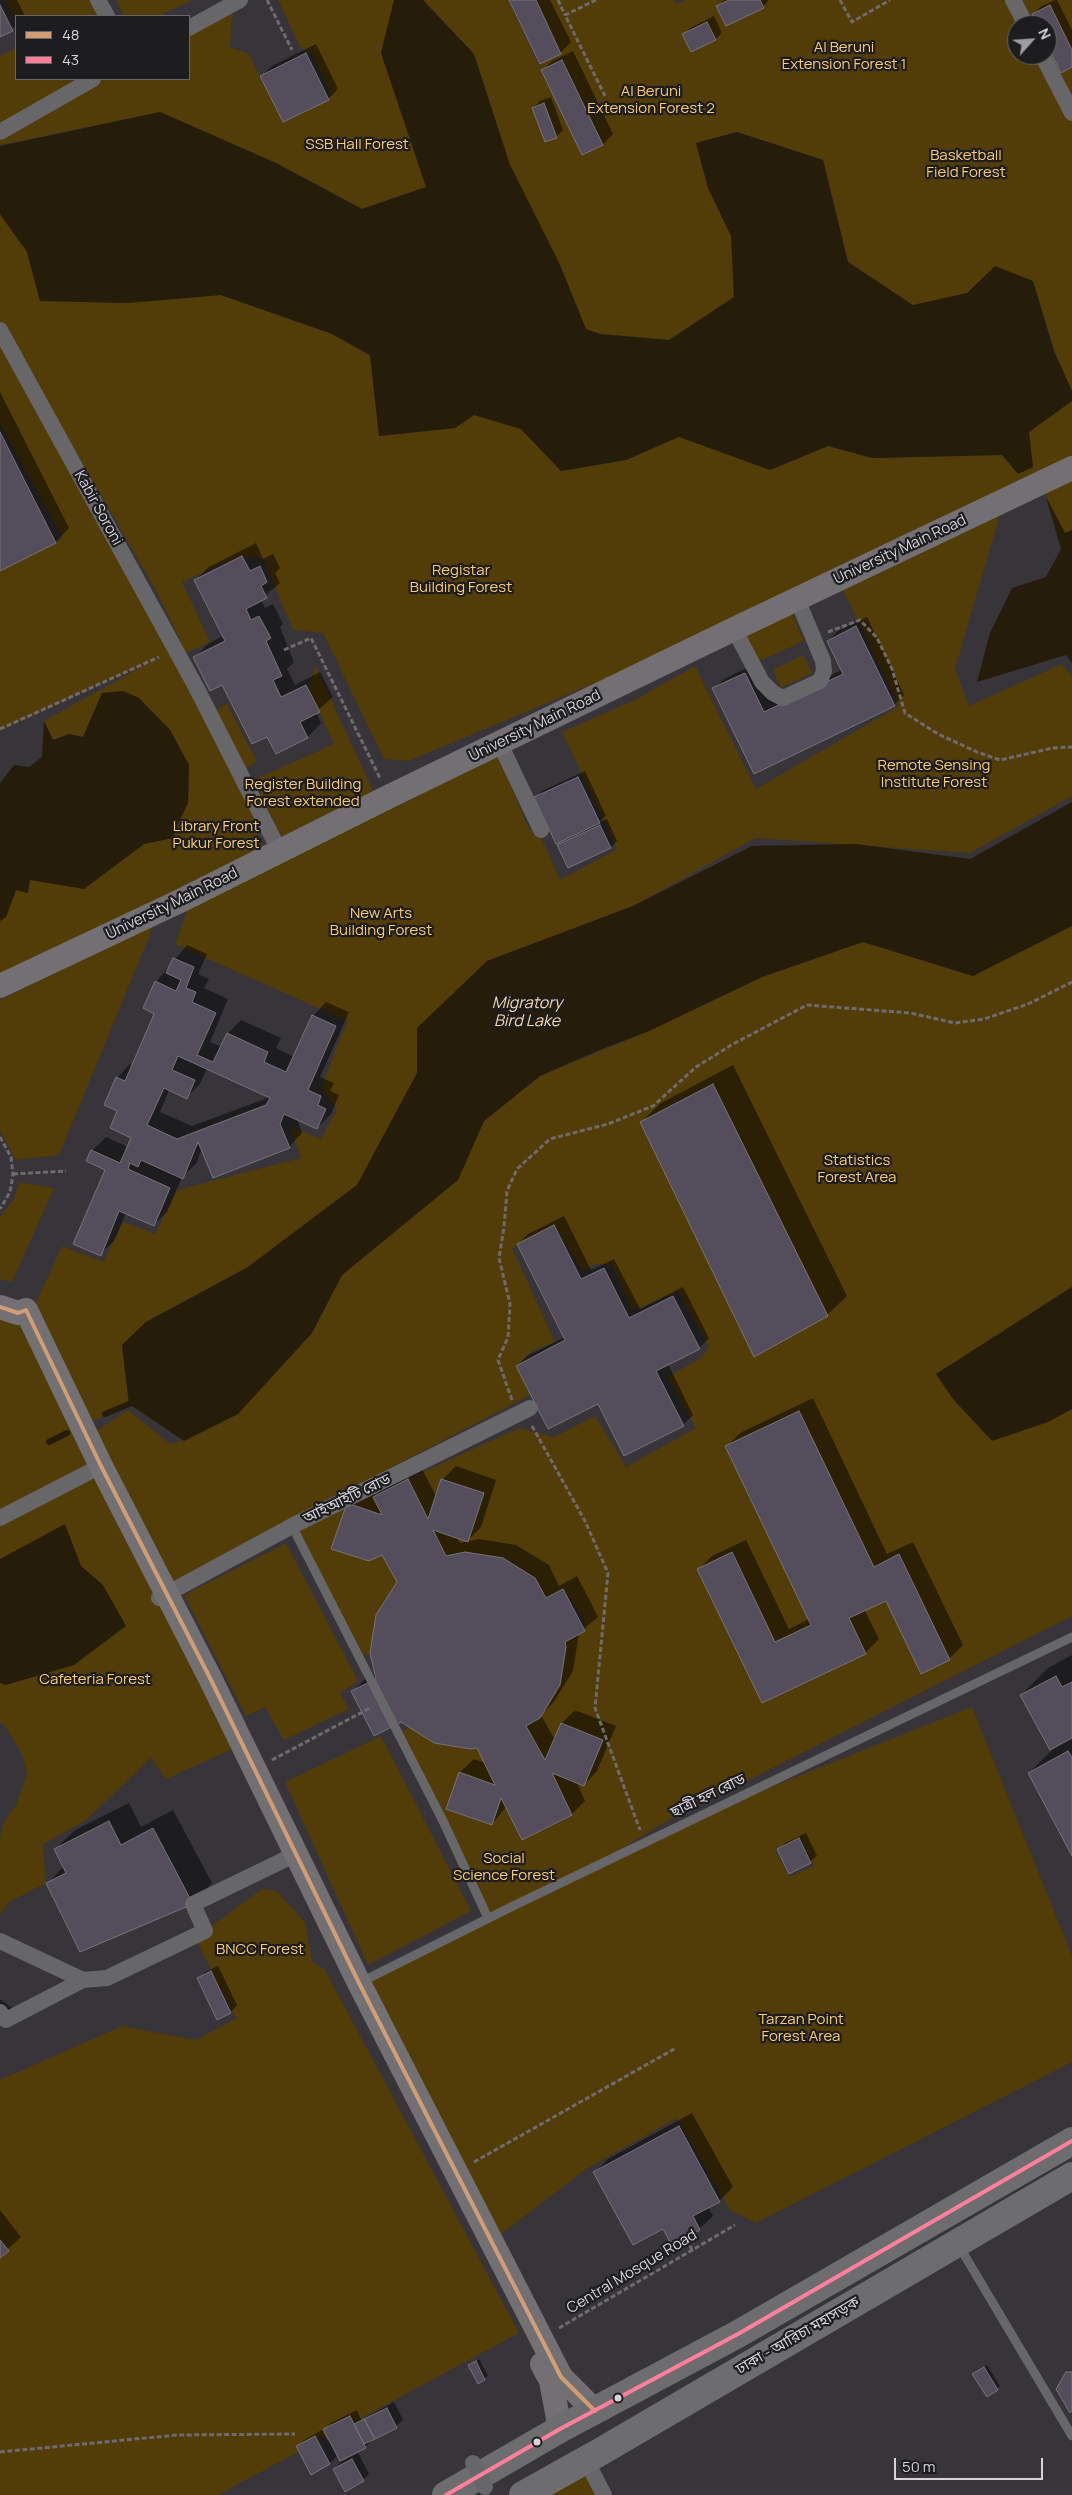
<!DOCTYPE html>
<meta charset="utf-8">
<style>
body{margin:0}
#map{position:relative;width:1072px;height:2495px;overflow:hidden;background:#37353a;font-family:Manrope,sans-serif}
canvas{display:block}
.legend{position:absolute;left:15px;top:15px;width:175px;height:65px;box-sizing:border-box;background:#1d1c1f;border:1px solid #676669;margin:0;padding:6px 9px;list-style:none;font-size:15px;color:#d6d4d9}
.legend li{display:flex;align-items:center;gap:10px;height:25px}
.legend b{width:25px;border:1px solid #676669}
.north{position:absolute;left:1007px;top:15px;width:50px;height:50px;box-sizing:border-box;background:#1d1c1f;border:1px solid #676669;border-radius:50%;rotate:64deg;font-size:14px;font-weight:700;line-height:20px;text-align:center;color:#d6d4d9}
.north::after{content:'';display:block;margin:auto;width:18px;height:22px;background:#9e9ca1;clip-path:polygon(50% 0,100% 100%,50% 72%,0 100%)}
.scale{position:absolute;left:894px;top:2458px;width:149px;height:22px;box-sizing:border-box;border:2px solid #d6d4d9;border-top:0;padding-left:6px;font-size:15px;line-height:18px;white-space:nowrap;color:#d6d4d9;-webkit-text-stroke:4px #1d1c1f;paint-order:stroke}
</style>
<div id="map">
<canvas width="1072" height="2495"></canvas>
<ul class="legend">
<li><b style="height:6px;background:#d39c74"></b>48</li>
<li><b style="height:6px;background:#ff8098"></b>43</li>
</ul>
<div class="north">N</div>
<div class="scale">50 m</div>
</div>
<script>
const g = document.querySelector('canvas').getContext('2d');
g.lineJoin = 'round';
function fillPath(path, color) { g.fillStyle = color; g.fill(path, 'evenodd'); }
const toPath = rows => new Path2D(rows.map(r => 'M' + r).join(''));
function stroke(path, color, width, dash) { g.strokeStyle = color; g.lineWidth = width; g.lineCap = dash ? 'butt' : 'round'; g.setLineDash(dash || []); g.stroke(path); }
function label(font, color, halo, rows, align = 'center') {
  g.font = font + ' Manrope,"Noto Sans Bengali",sans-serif'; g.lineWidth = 4.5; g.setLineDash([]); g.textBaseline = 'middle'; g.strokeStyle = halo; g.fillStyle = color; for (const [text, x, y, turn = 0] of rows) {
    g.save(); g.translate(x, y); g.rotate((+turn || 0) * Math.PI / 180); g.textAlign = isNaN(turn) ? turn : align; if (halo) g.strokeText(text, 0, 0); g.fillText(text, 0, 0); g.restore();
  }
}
const green = toPath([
 [5,0,91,0,99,16,16,16,16,20],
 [116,0,192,0,159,16,124,16],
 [278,0,394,0,381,53,426,187,362,209,276,163,160,112,0,145,0,134,105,79,189,79,189,35,232,13,230,48,248,53,283,122,329,100,329,90,314,57,300,47],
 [423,0,508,0,540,68,540,64,561,53,536,0,674,0,677,4,685,0,729,0,716,6,726,26,763,8,760,0,1011,0,1017,25,1017,55,1038,55,1072,122,1072,391,1056,355,1033,281,995,267,967,293,913,306,848,262,823,160,737,132,696,143,708,188,731,236,734,297,669,340,600,334,586,329,560,265,510,165,474,54],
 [707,22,716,40,691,52,682,34],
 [562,60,603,144,582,155,541,71],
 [1016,0,1072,0,1072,111,1047,55,1047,25,1028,25],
 [16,48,16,79,83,79,0,126,0,56],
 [0,214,27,252,40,301,127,303,221,295,332,334,370,356,379,436,455,428,474,415,521,429,561,471,626,460,679,436,770,470,828,446,872,458,1002,455,1026,473,1024,471,1033,467,1028,432,1072,401,1072,468,797,599,408,761,384,759,323,633,293,630,263,558,238,557,182,582,210,642,186,653,157,592,0,321],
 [0,329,245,784,263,858,0,986,0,921,6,917,16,890,30,880,84,888,144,844,173,838,188,803,189,765,170,730,139,698,102,693,83,737,69,734,53,740,44,721,159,657,0,731,0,571,63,538,0,424],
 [1072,478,1072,530,1065,533,1046,497,1046,490],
 [1000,514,955,669,969,706,1062,664,1072,677,1072,796,970,853,756,838,633,906,487,961,418,1028,417,1073,357,1185,248,1267,146,1322,122,1345,129,1404,89,1423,33,1309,62,1246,103,1262,123,1222,155,1234,177,1190,301,1158,290,1127,321,1139,337,1109,321,1088,347,1021,175,944,190,903,497,754,529,829,542,839,560,880,617,849,562,732,637,699,695,666,756,789,899,706,842,588],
 [790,609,804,641,757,662,743,630],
 [803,655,812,673,781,688,773,670],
 [315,666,375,795,282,838,253,780,334,744,309,689],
 [227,704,257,762,243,769,214,711],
 [1072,923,1072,1287,936,1374,1063,1414,1072,1409,1072,1616,658,1826,618,1851,489,1914,401,1734,409,1727,434,1743,471,1749,477,1748,495,1785,459,1772,446,1809,492,1825,501,1798,522,1840,572,1816,552,1773,584,1786,603,1740,561,1723,545,1760,526,1726,540,1718,560,1686,565,1640,585,1631,583,1617,563,1589,546,1598,535,1578,503,1558,465,1552,446,1556,433,1530,484,1493,441,1479,428,1519,408,1479,519,1428,554,1437,595,1416,626,1467,696,1428,668,1377,702,1357,709,1347,678,1291,632,1311,612,1265,595,1264,583,1272,554,1225,512,1248,555,1342,532,1351,516,1366,530,1395,172,1582,93,1433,128,1410,170,1444,184,1440,312,1333,342,1275,457,1180,484,1121,540,1076,649,1031,762,977,863,942,973,976],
 [154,925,59,1155,16,1160,0,1131,0,1000],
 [19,1182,54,1188,12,1282,0,1279,0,1217,14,1199],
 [0,1307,18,1313,235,1748,166,1779,151,1758,85,1821,43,1844,46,1883,9,1902,0,1915,0,1839,3,1823,16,1805,27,1774,22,1754,5,1726,0,1723],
 [369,1488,382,1515,347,1503,331,1548,369,1561,382,1555,397,1582,376,1615,370,1653,360,1658,294,1525],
 [286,1543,358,1681,340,1693,349,1709,284,1740,265,1707,246,1716,184,1595],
 [972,1707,1072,1956,1072,2062,756,2223,730,2210,677,2118,586,2169,492,2241,359,1983,774,1783,776,1785],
 [801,1838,814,1866,789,1877,775,1849],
 [381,1736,471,1911,368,1965,285,1782],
 [262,1889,277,1891,305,1923,312,1961,325,1970,519,2333,218,2495,0,2495,0,2080,122,2026,196,2040,240,2016,235,2017,194,1936,205,1931],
 [586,2460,605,2495,529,2495]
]);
const water = toPath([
 [394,0,423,0,474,54,510,165,560,265,586,329,600,334,669,340,734,297,731,236,708,188,696,143,737,132,823,160,848,262,913,305,967,293,995,266,1033,281,1054,351,1072,391,1072,401,1029,432,1033,467,1018,474,1002,455,872,458,828,446,770,470,679,437,626,460,561,471,521,429,474,415,455,428,379,436,370,355,332,334,221,295,127,303,40,301,27,252,0,214,0,146,160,112,276,163,362,209,426,187,381,53],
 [1046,497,1065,533,1072,530,1072,663,1066,655,977,682,990,633,1012,588,1046,577,1061,549],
 [123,691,139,698,170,730,189,765,188,803,177,825,173,838,144,844,84,889,30,880,28,893,16,890,6,917,0,921,0,783,14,765,29,767,42,757,44,721,53,740,69,734,83,737,102,693],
 [1072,802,1072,926,973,976,863,942,762,977,649,1031,597,1051,540,1076,484,1121,458,1180,342,1275,312,1333,238,1414,184,1441,129,1404,122,1345,146,1322,248,1267,357,1185,417,1073,417,1028,487,961,633,906,752,846,856,844,970,859],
 [1072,1287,1072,1409,1048,1422,992,1441,953,1399,936,1374],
 [65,1524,81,1566,103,1585,126,1626,74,1665,6,1685,0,1683,0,1559]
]);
const shadow = toPath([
 [0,0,17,0,25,16,16,16,16,26,0,36],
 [510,0,550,0,571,42,561,52,540,62],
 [724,0,769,0,763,7,717,6],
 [1055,0,1057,0,1072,30,1072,66,1047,42,1047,25,1039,25,1033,14,1040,7],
 [714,16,722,33,716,39,692,51,684,34,690,28],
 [316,44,338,89,328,99,262,76,272,66],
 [573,51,613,134,603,144,582,154,542,71,552,61],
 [551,97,563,130,556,137,533,108,540,101],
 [0,392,69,528,56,542,0,570],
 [256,543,263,559,273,554,280,568,275,573,280,583,261,599,265,608,273,604,283,624,280,627,294,662,287,669,295,685,320,672,333,697,316,712,321,723,308,737,276,752,268,735,223,683,195,657,208,644,223,636,195,580,209,567],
 [867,617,904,695,894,705,754,773,714,689,724,679,755,664,774,703,842,670,828,641,838,631],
 [585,771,606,816,599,822,607,819,617,841,611,847,558,845,565,839,536,798,542,791],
 [187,945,207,954,198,974,209,979,204,988,228,999,210,1042,222,1047,228,1033,241,1020,281,1038,276,1048,294,1057,313,1016,326,1002,349,1012,320,1077,334,1083,330,1091,339,1095,331,1114,317,1128,297,1119,302,1133,289,1147,202,1148,196,1164,182,1177,167,1212,153,1225,126,1213,114,1241,100,1254,106,1169,92,1151,106,1137,128,1147,133,1137,119,1110,117,1078,130,1064,133,1066,156,1013,156,982],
 [207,1068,270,1097,192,1126,160,1112,169,1090,187,1097,200,1084],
 [733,1065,847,1296,827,1315,641,1122,661,1103],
 [564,1216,591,1270,614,1259,640,1309,683,1287,709,1338,699,1348,668,1364,693,1415,683,1425,598,1403,517,1366,527,1356,565,1337,518,1244,528,1234],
 [813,1398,887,1554,913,1542,963,1645,949,1659,886,1599,864,1609,879,1639,865,1653,762,1702,699,1569,712,1556,746,1540,789,1629,809,1619,727,1446,740,1433],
 [456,1466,496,1480,481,1527,468,1540,456,1536,460,1543,479,1539,516,1545,549,1565,559,1586,577,1576,598,1617,579,1633,573,1671,553,1703,541,1715,555,1740,562,1723,575,1710,616,1726,597,1771,584,1785,576,1781,585,1801,572,1814,523,1838,507,1806,492,1824,460,1772,474,1759,486,1763,477,1746,353,1691,366,1678,376,1673,398,1582,382,1553,348,1503,361,1490,376,1495,388,1483,421,1467,436,1496,442,1480],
 [1072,1655,1072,1853,1029,1773,1058,1744,1021,1695,1048,1668],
 [129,1803,141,1827,173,1810,212,1883,193,1903,48,1883,64,1866,55,1849,75,1830],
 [806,1833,817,1856,810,1862,779,1849,785,1843],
 [218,1966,237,2005,231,2012,218,2018,199,1978,205,1972],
 [0,1999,12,2008,0,2026],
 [692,2113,733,2187,719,2201,708,2207,713,2216,699,2229,672,2244,663,2228,594,2173,608,2159],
 [0,2210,21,2237,0,2256],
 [479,2359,488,2376,478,2382,470,2365],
 [987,2365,1000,2386,987,2395,973,2374],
 [394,2402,403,2420,396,2426,372,2440,365,2447,338,2455,330,2463,311,2473,297,2446,304,2440,322,2430,327,2440,329,2439,325,2430,331,2423,357,2410,361,2420],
 [358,2453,369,2474,363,2480,334,2469,341,2462]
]);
const stream = toPath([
 [105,1414,129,1404],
 [49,1442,67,1433]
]);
const building = toPath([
 [509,0,536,0,561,54,540,64,509,0],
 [729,0,760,0,764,8,726,26,716,6,729,0],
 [0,5,13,31,0,37,0,5],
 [1050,5,1072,50,1072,67,1061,73,1047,45,1047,25,1037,25,1032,14,1050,5],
 [707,22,716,40,691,52,682,34,707,22],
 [306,53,329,100,283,122,260,76,306,53],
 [562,60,603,145,582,155,541,70,562,60],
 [544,103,557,138,545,142,532,108,544,103],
 [0,432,56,543,0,571,0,432],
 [242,556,250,571,260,566,267,582,261,586,267,598,246,609,251,620,259,616,271,638,266,641,282,676,273,680,281,697,306,685,320,712,300,722,308,738,276,754,267,737,252,744,222,685,210,691,193,657,225,641,194,580,242,556],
 [856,626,895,706,754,774,712,688,745,673,764,712,843,674,827,641,856,626],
 [578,777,600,823,556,844,534,797,578,777],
 [600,825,611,848,568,868,557,845,600,825],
 [173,958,194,967,186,988,196,992,192,1002,216,1013,197,1055,213,1062,227,1033,268,1052,264,1062,286,1072,312,1015,336,1026,308,1090,321,1096,318,1105,326,1109,317,1129,284,1114,280,1124,290,1148,213,1178,198,1142,183,1179,141,1160,138,1167,130,1163,128,1169,170,1188,154,1226,119,1211,101,1256,73,1244,105,1170,86,1161,91,1150,120,1163,131,1138,110,1128,117,1111,104,1105,116,1077,125,1081,154,1014,143,1008,155,981,176,991,181,980,166,973,173,958],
 [178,1056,270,1098,266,1105,177,1139,147,1125,164,1088,187,1099,195,1080,172,1070,178,1056],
 [713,1084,828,1316,754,1357,640,1122,713,1084],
 [554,1225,581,1279,604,1268,629,1318,673,1296,700,1349,656,1371,684,1426,624,1456,598,1404,548,1429,516,1366,565,1340,517,1244,554,1225],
 [799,1411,874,1567,899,1554,950,1660,921,1674,886,1601,849,1618,866,1654,762,1703,697,1569,732,1552,775,1642,811,1625,725,1446,799,1411],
 [408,1479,428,1519,441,1479,484,1493,468,1542,433,1530,446,1556,465,1552,503,1558,535,1578,546,1598,563,1589,585,1631,565,1642,566,1647,560,1685,540,1718,526,1726,545,1760,561,1723,603,1740,584,1786,552,1773,572,1815,522,1840,501,1798,492,1825,446,1809,459,1772,495,1785,477,1748,471,1749,434,1743,401,1722,374,1736,351,1691,376,1679,370,1653,376,1615,397,1582,382,1555,369,1561,331,1549,347,1503,382,1515,373,1497,408,1479],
 [1056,1676,1062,1687,1072,1682,1072,1738,1050,1750,1020,1695,1056,1676],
 [1068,1751,1072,1757,1072,1856,1028,1773,1068,1751],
 [109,1821,121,1845,153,1828,193,1904,80,1952,46,1883,66,1873,54,1849,109,1821],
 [799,1838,811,1863,789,1874,777,1849,799,1838],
 [211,1971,231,2013,217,2020,197,1978,211,1971],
 [679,2126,720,2202,693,2216,700,2230,672,2246,663,2229,633,2245,593,2172,679,2126],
 [0,2240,9,2251,0,2258,0,2240],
 [476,2361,485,2380,478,2384,468,2365,476,2361],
 [984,2367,998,2390,987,2397,972,2374,984,2367],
 [1066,2372,1072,2372,1072,2411,1070,2413,1056,2389,1066,2372],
 [387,2408,397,2428,375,2439,364,2419,387,2408],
 [350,2416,366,2448,340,2461,323,2429,350,2416],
 [364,2419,375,2439,364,2444,354,2424,364,2419],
 [315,2436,330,2464,311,2475,296,2446,315,2436],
 [352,2459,364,2481,345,2492,333,2469,352,2459]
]);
const path = toPath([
 [267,0,292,50],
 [558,0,565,15],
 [596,0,565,15,605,96],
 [840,0,852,22,890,0],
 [828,632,860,620,877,638,892,669,905,713,938,734,977,752,1000,760,1053,748,1072,747],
 [284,650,311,638,380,778],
 [0,729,159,657],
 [0,1137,11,1157,13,1174,10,1192,0,1209],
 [13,1174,66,1171],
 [512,1400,498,1360,508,1337,510,1304,499,1258,504,1227,507,1191,517,1169,550,1139,608,1124,653,1106,696,1067,733,1044,807,1005,910,1013,955,1023,984,1019,1028,1004,1072,982],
 [532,1426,585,1521,608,1573,595,1708,640,1830],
 [272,1760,370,1708],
 [474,2162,676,2048],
 [687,2239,692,2250],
 [559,2328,735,2225],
 [0,2452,177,2435,295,2434]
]);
const lane = toPath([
 [292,1526,443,1821,488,1918],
 [359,1983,511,1907,1072,1637],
 [959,2246,1072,2436]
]);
const street = toPath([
 [98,0,107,16],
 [1013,0,1026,25],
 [189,28,240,0],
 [1042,55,1072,113],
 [0,132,93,79],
 [0,330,196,687,280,852],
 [734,629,762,682,773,693,783,698,820,681,824,671,823,661,797,599],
 [500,744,541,830],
 [0,1518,101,1466],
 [159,1598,292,1526,530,1408],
 [0,1941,83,1980,107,1978,205,1931,193,1904,288,1858,297,1856],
 [0,2012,6,2020,83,1980],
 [586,2460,604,2495]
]);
const secondary = toPath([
 [0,986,180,901,390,796,734,629,1072,468],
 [0,1307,18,1313,26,1310,101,1466,210,1678,359,1983,561,2377,595,2411],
 [542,2364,551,2381,560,2429]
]);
const highway = toPath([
 [446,2495,560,2429,738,2334,1072,2141],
 [523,2495,600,2452,1072,2176]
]);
const streetBridge = toPath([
 [473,2463,485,2487]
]);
const bus1 = toPath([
 [0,1307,18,1313,26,1310,101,1466,210,1678,359,1983,561,2377,595,2411]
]);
const bus2 = toPath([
 [446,2495,560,2429,738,2334,1072,2141]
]);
const markers = [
 [618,2398,4.5,"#d6d4d9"],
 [537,2442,4.5,"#d6d4d9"]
];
const parkNames = [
 ["Al Beruni",844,48],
 ["Extension Forest 1",844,65],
 ["Al Beruni",651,92],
 ["Extension Forest 2",651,109],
 ["SSB Hall Forest",357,145],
 ["Basketball",966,156],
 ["Field Forest",966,173],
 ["Registar",461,571],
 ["Building Forest",461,588],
 ["Remote Sensing",934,766],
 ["Institute Forest",934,783],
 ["Register Building",303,785],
 ["Forest extended",303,802],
 ["Library Front",216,827],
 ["Pukur Forest",216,844],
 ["New Arts",381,914],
 ["Building Forest",381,931],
 ["Statistics",857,1161],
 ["Forest Area",857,1178],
 ["Cafeteria Forest",95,1680],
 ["Social",504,1859],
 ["Science Forest",504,1876],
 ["BNCC Forest",260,1950],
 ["Tarzan Point",801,2020],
 ["Forest Area",801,2037]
];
const streetNames = [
 ["Kabir Soroni",98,508,61],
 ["University Main Road",900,550,-25],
 ["University Main Road",535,726,-26],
 ["University Main Road",172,904,-26],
 ["আইআইটি রোড",347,1499,-26],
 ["ছাত্রী হল রোড",708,1796,-26],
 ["Central Mosque Road",632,2272,-31],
 ["ঢাকা - আরিচা মহাসড়ক",798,2336,-30]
];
const waterNames = [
 ["Migratory",527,1004],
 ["Bird Lake",527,1022]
];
fillPath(green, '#523c08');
fillPath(water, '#261c0a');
fillPath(shadow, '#0007');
stroke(stream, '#261c0a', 6);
fillPath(building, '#544e5c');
stroke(building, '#757477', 1);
stroke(path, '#6d6b6e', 3, [5, 2.5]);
stroke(lane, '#676668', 9);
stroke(street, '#676668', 16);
stroke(secondary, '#727073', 24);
stroke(highway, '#6d6c6e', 28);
stroke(streetBridge, '#676668', 16);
stroke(bus1, '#d39c74', 4);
stroke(bus2, '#ff8098', 4);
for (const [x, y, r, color] of markers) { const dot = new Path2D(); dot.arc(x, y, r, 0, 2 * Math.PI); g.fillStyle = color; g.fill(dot); stroke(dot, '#1d1c1f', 2); }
label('15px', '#fbcc6e', '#1d1c1f', parkNames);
label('15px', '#d6d4d9', '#1d1c1f', streetNames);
label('italic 16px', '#f7dba7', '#1d1c1f', waterNames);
</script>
